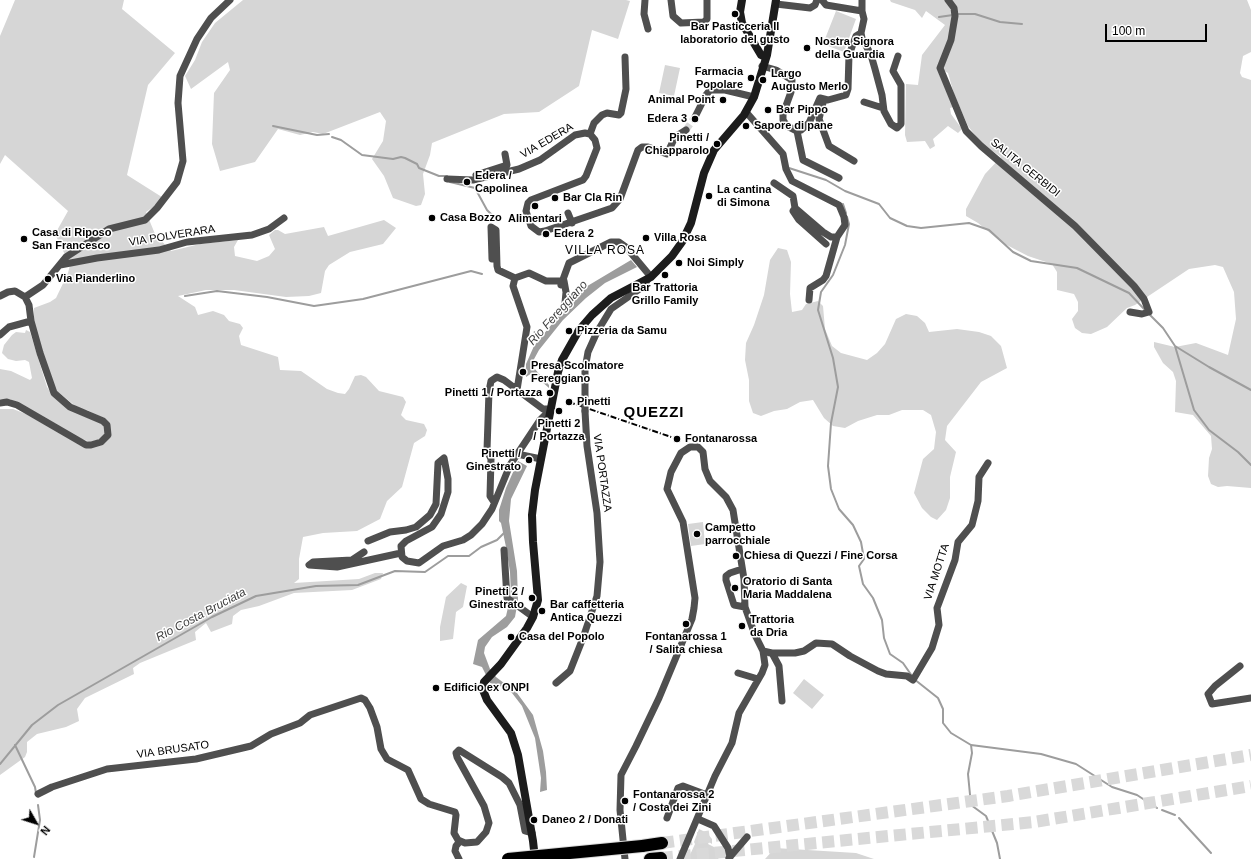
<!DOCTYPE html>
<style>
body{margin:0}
#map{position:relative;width:1251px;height:859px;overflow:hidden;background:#fff;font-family:Arial,sans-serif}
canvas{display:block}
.north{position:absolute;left:16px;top:803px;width:40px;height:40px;-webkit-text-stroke:3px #fff;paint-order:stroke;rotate:129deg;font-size:11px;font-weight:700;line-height:16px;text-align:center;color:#000}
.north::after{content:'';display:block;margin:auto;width:14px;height:18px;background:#000;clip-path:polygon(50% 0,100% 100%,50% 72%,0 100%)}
.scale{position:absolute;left:1105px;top:24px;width:102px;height:18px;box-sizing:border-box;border:2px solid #000;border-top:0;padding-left:5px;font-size:12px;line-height:14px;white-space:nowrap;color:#000;-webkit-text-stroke:3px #fff;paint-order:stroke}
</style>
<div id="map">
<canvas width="1251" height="859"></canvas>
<div class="north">N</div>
<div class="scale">100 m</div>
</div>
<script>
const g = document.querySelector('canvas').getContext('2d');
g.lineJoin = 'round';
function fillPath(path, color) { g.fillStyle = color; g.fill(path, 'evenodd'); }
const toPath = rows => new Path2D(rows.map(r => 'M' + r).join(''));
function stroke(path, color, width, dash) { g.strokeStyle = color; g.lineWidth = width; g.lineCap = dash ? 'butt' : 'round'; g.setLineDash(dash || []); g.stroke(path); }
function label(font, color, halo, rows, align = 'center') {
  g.font = font + ' Arial,sans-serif'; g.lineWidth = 3; g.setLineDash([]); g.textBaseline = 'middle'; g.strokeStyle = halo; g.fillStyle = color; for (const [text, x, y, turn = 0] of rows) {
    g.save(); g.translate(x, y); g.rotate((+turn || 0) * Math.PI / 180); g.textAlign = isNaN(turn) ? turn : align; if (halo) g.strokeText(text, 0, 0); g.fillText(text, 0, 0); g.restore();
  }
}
const green = toPath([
 [15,0,124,0,122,9,175,53,148,85,127,175,165,199,146,212,155,234,171,251,200,244,238,240,234,247,235,256,257,261,269,256,275,249,269,235,275,230,278,230,285,234,324,227,328,236,384,220,396,228,383,244,350,252,329,265,325,271,321,293,309,296,286,297,234,290,206,290,178,296,195,307,198,315,213,311,224,315,229,321,240,324,243,328,239,336,241,345,278,357,280,370,301,371,327,389,338,393,345,394,349,389,355,376,361,375,366,377,379,391,403,397,406,402,401,415,406,420,424,424,427,430,425,436,414,443,402,487,387,501,380,519,357,531,323,533,303,537,299,559,299,579,294,583,359,579,375,573,383,573,381,579,352,590,294,593,259,606,241,610,233,616,232,624,211,632,206,623,195,632,196,640,140,663,133,668,134,674,85,698,77,709,79,721,66,727,37,734,27,742,27,752,25,757,0,775,0,409,13,409,26,414,88,448,111,435,111,430,105,419,87,410,79,409,57,391,52,383,34,326,34,308,50,302,56,298,68,273,70,265,55,234,68,211,5,155,0,164,0,36],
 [243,0,626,0,630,1,618,39,592,30,579,86,539,112,504,114,432,143,430,155,423,174,425,194,421,205,416,206,393,198,384,176,372,159,383,141,386,121,380,112,323,134,313,132,300,135,278,129,255,162,220,171,212,144,214,93,230,70,228,62,191,89,185,76,195,60,202,42,215,23],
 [890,0,1247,0,1251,10,1251,52,1243,56,1240,73,1242,77,1251,80,1251,488,1227,486,1218,487,1211,484,1208,476,1209,458,1212,449,1211,436,1193,415,1175,412,1176,381,1173,372,1163,363,1154,347,1154,342,1175,347,1196,343,1228,355,1236,319,1234,292,1223,267,1215,265,1189,269,1135,305,1127,308,1107,327,1091,334,1082,333,1075,328,1072,319,1078,311,1078,302,1074,294,1057,290,1057,272,1052,264,1028,256,1001,242,978,223,966,216,966,209,985,174,1001,157,981,143,968,126,954,94,948,73,939,68,939,74,953,107,950,108,951,114,962,129,958,133,948,126,933,139,935,146,930,149,925,141,907,142,905,135,906,84,918,85,922,55,945,25,926,11,922,18,915,10,891,2],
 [836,11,856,19,844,52,823,44],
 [665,65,680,68,674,96,659,93],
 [778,248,787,250,791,262,790,294,792,312,802,310,806,304,818,301,823,306,825,329,832,346,841,353,867,360,877,353,885,344,896,319,906,314,917,316,925,323,929,332,957,329,979,332,991,336,1001,346,1007,368,981,382,947,426,945,440,956,452,950,477,950,498,946,510,937,520,931,517,922,508,914,493,923,459,934,449,936,432,931,415,923,410,902,410,889,415,877,415,858,421,845,428,833,426,824,418,813,400,800,402,787,409,774,411,761,416,753,413,749,401,749,380,745,360,746,343,754,325,764,295,770,260],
 [26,330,30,332,47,387,55,398,103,424,106,430,105,435,101,439,90,442,79,438,10,399,0,399,0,369,11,371,30,380,32,378,29,362,25,360,16,361,8,359,2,353,4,345,12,335,16,332,25,333],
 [703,522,705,544,691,546,688,524],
 [461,583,467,586,463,607,456,612,453,639,440,641,440,627,446,597],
 [804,679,824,695,812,709,793,693],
 [699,829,707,833,712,839,712,844,709,842,708,844,722,851,718,859,688,859,695,844,694,842],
 [775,848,856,853,874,859,765,859]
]);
const water = toPath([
 [631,260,637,267,605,283,586,298,563,320,539,350,533,361,534,368,549,385,549,388,532,373,526,377,526,364,534,346,579,291],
 [518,461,527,466,511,499,509,521,517,571,518,600,515,617,507,627,492,637,485,647,484,653,490,669,496,677,517,693,533,715,543,751,546,772,547,790,540,792,541,778,535,738,522,706,512,693,503,687,490,683,482,667,473,664,478,640,506,616,511,595,510,572,506,547,501,523,499,521,499,510,506,488]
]);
const stream = toPath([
 [957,14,975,14,1000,22,1022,24],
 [939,17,953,15],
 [273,126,317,135,329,134],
 [332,137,341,140,362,155,393,159,401,157,405,158,417,164,419,168,439,176,447,176],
 [789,168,826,180,845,191,879,204,890,218,907,226,921,228,969,223,989,230,1013,252,1031,261,1077,268,1129,293,1145,310],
 [450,182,475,188,487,210,497,220],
 [843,204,846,213],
 [847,217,849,224,845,245,833,275,821,292,818,310,833,358,838,387,831,423,828,466,831,489,839,509,853,525,861,542,864,559,859,566,863,584,873,598,882,620,884,638,890,654,903,663,912,676],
 [185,296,217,291,267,297,314,306,363,299,471,271,482,274],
 [1149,314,1163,328,1175,346,1209,367,1251,390],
 [1175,346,1194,410,1209,430,1238,452,1251,465],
 [914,679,938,698,943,709,943,723,951,733,971,745,972,753,968,774,971,805,986,816,997,843,1000,859],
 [15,745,35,787,36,793],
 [971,745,1041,754,1076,764,1112,787,1137,795,1157,808],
 [0,764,32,725,58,705,212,617,256,596,316,586,358,585,395,571,425,572,448,556,469,556,481,547,497,540,504,533],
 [1162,810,1175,815],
 [1179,818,1211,853],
 [34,857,40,820,38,805]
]);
const streetTunnel = toPath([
 [686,130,695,117]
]);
const highwayTunnel = toPath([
 [662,843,1008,796,1251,755],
 [661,858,1034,822,1251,786]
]);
const street = toPath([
 [645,0,644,14,648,29],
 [671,0,673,16,681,23,704,22,707,19,707,0],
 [822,0,826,5,862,11,864,19,861,33,862,38,871,55,875,69,882,95,884,111,891,124,897,128,901,124,901,85,893,71,898,56],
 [862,0,862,11],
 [948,0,954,8,955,16,951,40,940,68,966,131,981,146,1075,226,1134,286,1144,299,1149,312,1142,314,1130,312],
 [776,4,810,8,815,5,817,0],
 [762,66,776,70,792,80,791,92,783,114,783,120,787,126,797,131,801,130,809,123,820,98,828,100,846,95,848,89,849,55,856,36,861,33],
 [824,99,819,119,829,146,854,161],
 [864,102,883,108],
 [746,112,783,154,786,169,792,181,839,205,844,217,845,225,837,237,831,237,823,232,795,208,793,211,799,220,826,244],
 [695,117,706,95,710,90,725,90,754,97],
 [797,131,803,160,839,178],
 [590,134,594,123,602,115,607,113,619,115,621,113,626,89,625,57],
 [476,175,507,165,505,154],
 [447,179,473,180,519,169,540,160,575,135,585,133,590,134,595,140,597,148,586,176,583,180,531,200,528,203,526,211,531,226,539,232,545,231,612,208,620,199,638,150,642,147,648,147,667,154,675,137,686,130],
 [774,183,793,196,795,208],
 [568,213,572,223],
 [492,259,491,227,496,230,497,266,498,270,515,278,529,273,546,281,564,281],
 [60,265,97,258,159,250,187,242,252,235,269,229,284,218],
 [515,278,513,286,527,327,517,390],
 [564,281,566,292,565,303],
 [561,285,569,263,611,242,619,242,626,247,651,277],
 [0,296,8,292,15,291,25,297,29,305,31,321,40,353,54,393,70,407,103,421,107,425,108,435,101,442,91,445,86,445,17,405,7,402,0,403],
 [25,297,43,285,66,257,109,229,145,220,157,208,177,182,183,161,178,103,180,76,197,39,211,18,230,0],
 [809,300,810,288,823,280,826,276,837,237],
 [0,335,9,327,31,321],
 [585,402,585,369,588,352,597,332,611,309,644,286,648,279],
 [517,454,541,459],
 [494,502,490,496,491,459,487,450,489,391,491,381,497,377,504,380,543,409,551,409],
 [368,541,390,532,406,530,416,527,430,515,436,504,438,463,444,458,448,479,448,492,441,514,432,527,406,541,401,546,402,557,407,561,419,563,443,546,463,540,471,535,482,524,492,509,510,465,540,420,551,409],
 [504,550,507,598,533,617],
 [364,552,352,560,313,562,309,565,337,567,401,553],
 [742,569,730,573,726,576,726,580,734,605,745,607],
 [770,653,795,653,804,651,816,643,832,644,850,656,878,671,886,674,907,676,913,680,932,648,939,625,937,608,955,560,958,542,972,525,978,501,979,477,988,463],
 [1240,666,1215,686,1208,694,1212,704,1251,698],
 [738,673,758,679],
 [556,683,570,671,583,638,597,596,600,562,597,513,587,446,585,411],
 [38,794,52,787,107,769,196,759,251,746,271,734,300,723,310,715,361,698,365,700,370,708,377,727,381,749,387,759,408,770,421,799,429,804,455,812,456,815,454,833,458,840,465,843,477,842,486,832,489,823,484,806,457,757,456,753,459,750,502,777,509,783,520,805,525,831,532,833],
 [667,818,678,788,683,786,707,795],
 [698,819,714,826,728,848,730,857],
 [729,858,747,837],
 [459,859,455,851,456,846,460,841],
 [625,859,620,810,621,775,636,746,659,698,692,619,694,608,695,598,683,522,667,489,671,472,681,453,690,447,698,447,703,452,705,469,710,481,726,497,733,510,744,579,745,607,755,635,763,651,772,653,779,666,782,701],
 [680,859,715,776,732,743,739,713,762,673,765,665,763,651]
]);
const secondary = toPath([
 [742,0,740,12,742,23,761,55,765,57],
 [535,859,533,841,518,755,511,733,487,700,483,690,484,682,501,664,527,628,533,617,538,600,533,542,532,515,535,490,558,372,562,360,579,330,592,315,611,298,651,277,672,256,682,242,691,223,704,173,714,150,744,115,754,97,767,55,776,0]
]);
const highway = toPath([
 [642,846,662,843],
 [650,859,661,858]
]);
const rail = toPath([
 [569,402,677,439]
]);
const streetBridge = toPath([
 [585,411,585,402]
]);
const highwayBridge = toPath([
 [508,859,642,846]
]);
const markers = [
 [735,14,4,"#000"],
 [807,48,4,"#000"],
 [751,78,4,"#000"],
 [763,80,4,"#000"],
 [723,100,4,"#000"],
 [768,110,4,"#000"],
 [695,119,4,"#000"],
 [746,126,4,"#000"],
 [717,144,4,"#000"],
 [467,182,4,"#000"],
 [709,196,4,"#000"],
 [555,198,4,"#000"],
 [535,206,4,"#000"],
 [432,218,4,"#000"],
 [546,234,4,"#000"],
 [646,238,4,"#000"],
 [24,239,4,"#000"],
 [679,263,4,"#000"],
 [665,275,4,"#000"],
 [48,279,4,"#000"],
 [569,331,4,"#000"],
 [523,372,4,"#000"],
 [550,393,4,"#000"],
 [569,402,4,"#000"],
 [559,411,4,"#000"],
 [677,439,4,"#000"],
 [529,460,4,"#000"],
 [697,534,4,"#000"],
 [736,556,4,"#000"],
 [735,588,4,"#000"],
 [532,598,4,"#000"],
 [542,611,4,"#000"],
 [686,624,4,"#000"],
 [742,626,4,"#000"],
 [511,637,4,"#000"],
 [436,688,4,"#000"],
 [625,801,4,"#000"],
 [534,820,4,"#000"]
];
const poiNames = [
 ["Bar Pasticceria Il",735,27,"center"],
 ["laboratorio del gusto",735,40,"center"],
 ["Nostra Signora",815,42],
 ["della Guardia",815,55],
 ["Farmacia",743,72,"right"],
 ["Popolare",743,85,"right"],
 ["Largo",771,74],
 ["Augusto Merlo",771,87],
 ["Animal Point",715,100,"right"],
 ["Bar Pippo",776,110],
 ["Edera 3",687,119,"right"],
 ["Sapore di pane",754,126],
 ["Pinetti /",709,138,"right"],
 ["Chiapparolo",709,151,"right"],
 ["Edera /",475,176],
 ["Capolinea",475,189],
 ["La cantina",717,190],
 ["di Simona",717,203],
 ["Bar Cla Rin",563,198],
 ["Casa Bozzo",440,218],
 ["Alimentari",535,219,"center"],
 ["Casa di Riposo",32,233],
 ["San Francesco",32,246],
 ["Edera 2",554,234],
 ["Villa Rosa",654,238],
 ["Noi Simply",687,263],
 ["Via Pianderlino",56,279],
 ["Bar Trattoria",665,288,"center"],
 ["Grillo Family",665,301,"center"],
 ["Pizzeria da Samu",577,331],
 ["Presa Scolmatore",531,366],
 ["Fereggiano",531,379],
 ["Pinetti 1 / Portazza",542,393,"right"],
 ["Pinetti",577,402],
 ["Pinetti 2",559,424,"center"],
 ["/ Portazza",559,437,"center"],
 ["Fontanarossa",685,439],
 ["Pinetti /",521,454,"right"],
 ["Ginestrato",521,467,"right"],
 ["Campetto",705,528],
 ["parrocchiale",705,541],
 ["Chiesa di Quezzi / Fine Corsa",744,556],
 ["Oratorio di Santa",743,582],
 ["Maria Maddalena",743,595],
 ["Pinetti 2 /",524,592,"right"],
 ["Ginestrato",524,605,"right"],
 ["Bar caffetteria",550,605],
 ["Antica Quezzi",550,618],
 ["Trattoria",750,620],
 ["da Dria",750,633],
 ["Casa del Popolo",519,637],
 ["Fontanarossa 1",686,637,"center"],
 ["/ Salita chiesa",686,650,"center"],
 ["Edificio ex ONPI",444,688],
 ["Fontanarossa 2",633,795],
 ["/ Costa dei Zini",633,808],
 ["Daneo 2 / Donati",542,820]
];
const streetNames = [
 ["VIA EDERA",547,141,-30],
 ["SALITA GERBIDI",1025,168,39],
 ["VIA POLVERARA",172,236,-9],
 ["VIA PORTAZZA",602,473,82],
 ["VIA MOTTA",937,572,-72],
 ["VIA BRUSATO",173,750,-8]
];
const neighbourhoodNames = [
 ["VILLA ROSA",605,251]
];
const waterNames = [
 ["Rio Fereggiano",558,313,-48],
 ["Rio Costa Bruciata",201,615,-28]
];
const districtNames = [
 ["QUEZZI",654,413]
];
fillPath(green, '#d6d6d6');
fillPath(water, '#9d9d9d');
stroke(stream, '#9d9d9d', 2);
stroke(streetTunnel, '#d9d9d9', 7, [7, 3.5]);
stroke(highwayTunnel, '#d9d9d9', 12, [12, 6]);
stroke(highway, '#dbdbdb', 14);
stroke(street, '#4f4f4f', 7);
stroke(secondary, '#1c1c1c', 8);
stroke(highway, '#000', 12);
stroke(rail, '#000', 2, [6, 2, 1, 2]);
stroke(highwayBridge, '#dbdbdb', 14, []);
stroke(streetBridge, '#4f4f4f', 7);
stroke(highwayBridge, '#000', 12);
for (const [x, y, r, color] of markers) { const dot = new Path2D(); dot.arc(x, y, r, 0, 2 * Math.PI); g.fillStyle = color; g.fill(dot); stroke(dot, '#fff', 1.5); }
label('bold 11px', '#000', '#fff', poiNames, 'left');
label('11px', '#000', '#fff', streetNames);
g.letterSpacing = '1px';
label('12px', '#000', '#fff', neighbourhoodNames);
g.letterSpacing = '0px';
label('italic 12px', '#3e3e3e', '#fff', waterNames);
g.letterSpacing = '1px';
label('bold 15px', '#000', '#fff', districtNames);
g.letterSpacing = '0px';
</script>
